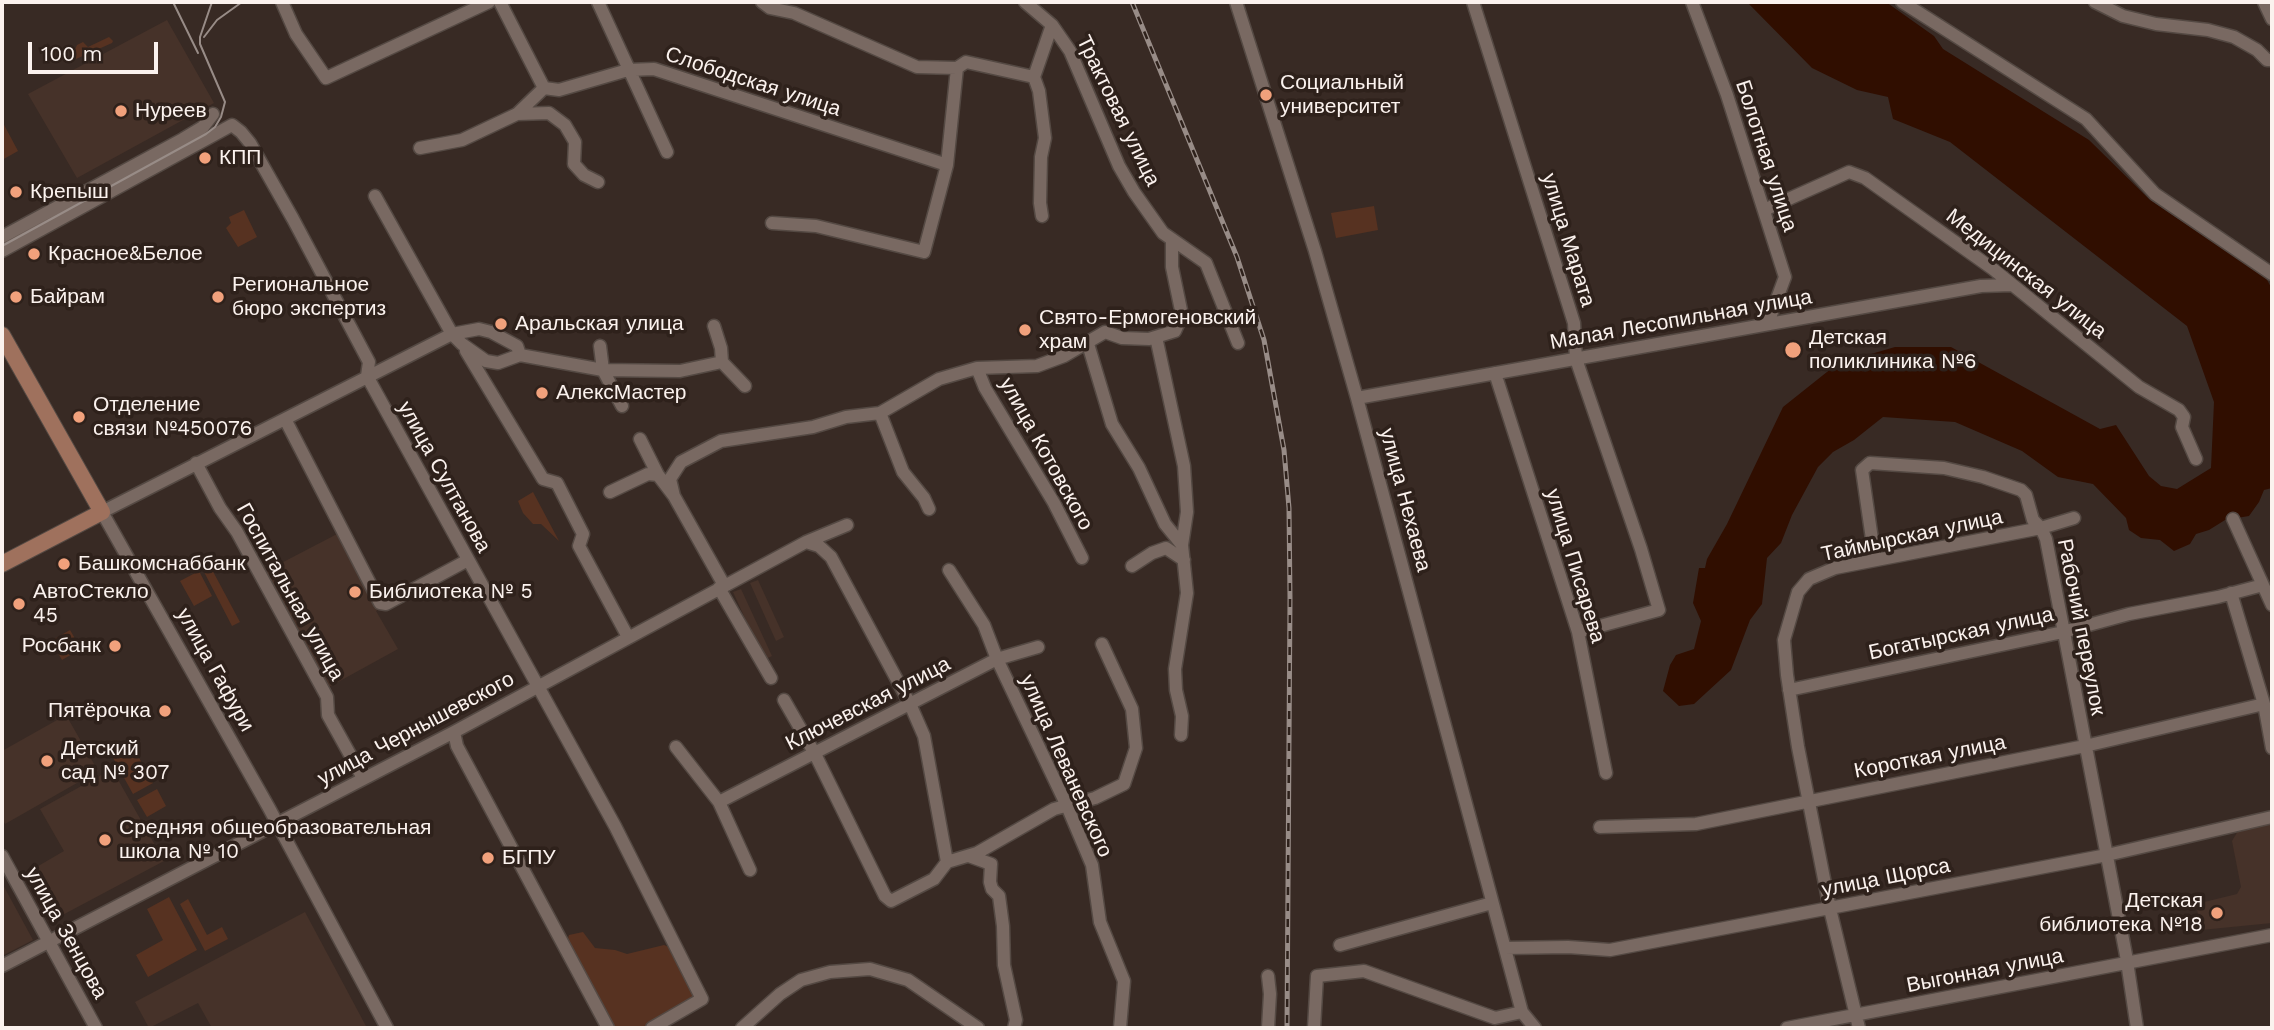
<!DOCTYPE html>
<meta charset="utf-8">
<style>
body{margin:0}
#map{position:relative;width:2274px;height:1030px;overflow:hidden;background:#382a24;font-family:"Work Sans",sans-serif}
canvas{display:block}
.frame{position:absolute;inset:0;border:4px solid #fbf2ee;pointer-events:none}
.scale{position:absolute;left:28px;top:42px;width:130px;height:32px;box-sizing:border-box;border:4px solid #fbf2ee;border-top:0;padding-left:9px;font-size:21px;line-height:24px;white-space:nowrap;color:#fbf2ee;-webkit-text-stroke:5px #2e211b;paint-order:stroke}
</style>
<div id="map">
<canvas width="2274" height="1030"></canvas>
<div class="frame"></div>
<div class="scale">100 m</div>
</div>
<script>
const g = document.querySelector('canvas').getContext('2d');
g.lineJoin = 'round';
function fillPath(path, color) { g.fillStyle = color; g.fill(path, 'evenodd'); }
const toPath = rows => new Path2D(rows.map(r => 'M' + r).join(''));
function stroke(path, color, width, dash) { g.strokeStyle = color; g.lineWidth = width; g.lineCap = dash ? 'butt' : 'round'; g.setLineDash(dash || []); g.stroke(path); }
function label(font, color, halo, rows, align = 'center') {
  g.font = font + ' "Work Sans",sans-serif'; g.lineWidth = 7; g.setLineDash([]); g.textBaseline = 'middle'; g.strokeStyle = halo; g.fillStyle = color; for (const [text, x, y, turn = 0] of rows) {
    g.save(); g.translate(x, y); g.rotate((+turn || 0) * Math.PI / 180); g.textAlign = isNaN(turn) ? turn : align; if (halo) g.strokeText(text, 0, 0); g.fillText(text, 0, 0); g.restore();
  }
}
const built = toPath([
 [167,20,214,103,77,178,28,94],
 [339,533,379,609,376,611,398,649,327,688,266,571],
 [758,580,784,637,776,641,750,583],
 [741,589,772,656,764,660,733,592],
 [66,715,98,771,5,824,2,818,2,751],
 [112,769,164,861,55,919,28,872,64,851,40,809],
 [2272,823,2272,923,2201,930,2196,904,2237,894,2241,887,2232,841,2238,831],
 [2,883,33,940,2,956],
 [305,912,367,1028,212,1028,198,1003,149,1028,135,1002]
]);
const green = toPath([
 [109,37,113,41,112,43,76,59,73,54,77,45,83,42,88,47],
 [2,121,18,151,2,160],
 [1374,206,1378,230,1336,238,1331,213],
 [244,210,257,237,238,247,226,228,231,223,229,217],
 [533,492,559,541,541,524,533,524,523,513,518,501],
 [209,564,240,622,232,626,202,568],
 [199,571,212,596,194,606,180,581],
 [70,630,81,649,62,660,51,641],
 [133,747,153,783,133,794,112,756],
 [157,789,166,806,147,817,137,800],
 [169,897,197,950,148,977,136,955,163,940,147,909],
 [188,899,207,935,222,927,228,939,205,951,180,904],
 [583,932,595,948,615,950,627,954,664,945,669,947,697,997,641,1028,615,1028,567,942,569,935]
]);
const water = toPath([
 [1747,2,1886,2,1934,36,1943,49,2089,140,2150,200,2266,278,2272,289,2272,488,2264,490,2259,502,2249,516,2225,520,2209,530,2196,534,2190,544,2174,551,2160,540,2141,538,2129,530,2126,518,2093,484,2058,477,2022,451,1955,422,1883,417,1854,440,1833,452,1818,467,1792,515,1781,543,1767,558,1762,604,1750,620,1731,670,1694,704,1679,706,1663,691,1670,665,1676,655,1694,649,1701,621,1693,603,1699,568,1705,568,1707,559,1727,524,1783,407,1837,364,1895,347,1951,347,2100,429,2116,425,2149,476,2161,486,2177,489,2211,468,2214,402,2187,326,1950,142,1893,119,1888,97,1857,90,1812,68]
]);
const minor = toPath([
 [282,2,296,34,326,78,489,2],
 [500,2,544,88,517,114],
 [598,2,667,152],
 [762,2,770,8,794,13,917,67,957,68,966,62,1034,77],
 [1025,2,1052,25,1070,51,1119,166,1134,192,1163,233,1206,263,1238,343],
 [1236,2,1315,251,1357,398,1522,1012,1535,1028],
 [1473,2,1574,323,1576,359,1641,549,1659,610,1578,632],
 [1692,2,1727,95,1785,277,1768,323],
 [1902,2,2086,119,2155,194,2272,274],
 [2095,2,2123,16,2156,24,2208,30,2234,37,2257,50,2267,60,2272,60],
 [2264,2,2272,19],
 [544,88,559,90,628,70,654,69,947,165],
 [420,148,462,140,517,114,549,113,565,125,575,142,574,164,584,175,598,182],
 [375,196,452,334,102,512,269,808,387,1028],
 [1764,210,1849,172,1865,178,1993,269,2139,387,2179,410,2184,417,2182,427,2196,459],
 [1042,216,1040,203,1041,157,1045,138,1039,91,1034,77,1052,25],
 [772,223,816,226,924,252,947,165,957,68],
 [2,237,183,139,203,127,213,114],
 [2,251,232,125,241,132,250,143,293,219,369,362,367,376,615,826,702,999,652,1028],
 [714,326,721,348,722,362,745,386],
 [1156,337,1184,466,1187,512,1182,545],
 [1088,344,1112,424,1139,468,1165,524,1182,545,1187,593,1175,669,1176,690,1182,716,1181,735],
 [600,346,603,370,622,406],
 [466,351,543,479,557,483,583,534,579,546,628,637],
 [520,355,517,346,491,332,479,329,452,334,462,344,486,361,498,363,520,355,603,370,680,371,722,362],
 [977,368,985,388,1054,503,1082,558],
 [1495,373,1578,632,1606,773],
 [1357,398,1981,286,2012,285],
 [880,413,903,472,924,498,929,509],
 [285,419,380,603,386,604,468,560],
 [640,439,658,475,674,496,724,585],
 [196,463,220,508,237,532,327,697,328,715,363,778],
 [610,492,648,474,658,475],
 [674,496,670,479,681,462,721,441,813,427,846,417,880,413,939,379,977,368,1037,366,1064,356,1105,332,1122,338,1149,339,1175,331,1182,315,1172,267,1172,239],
 [2233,519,2272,605],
 [806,542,819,546,831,557,910,704,924,736,947,862],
 [1875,560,1862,470,1870,463,1944,468,1983,477,2021,490,2026,495,2033,520,2041,528,2046,539,2126,955,2137,1028],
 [1132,566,1152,553,1166,548,1184,560],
 [949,570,984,625,997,659,1067,806,1092,865,1100,922,1124,981,1120,1028],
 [719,588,771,678],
 [2231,593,2264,704,2272,748],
 [1789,690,2063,632,2129,614,2218,597,2263,585],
 [784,700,815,754,885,896,891,901,934,879,947,862,977,853,1054,809,1095,798,1124,784,1136,748,1132,709,1102,644],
 [454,732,457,746,608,1028],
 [676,747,719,802,750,870],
 [719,802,997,659,1038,647],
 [1600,827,1696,824,2085,746,2264,704],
 [2,856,96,1028],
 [969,856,991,864,990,882,992,889,999,896,1003,926,1004,965,1016,1020,1014,1028],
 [1340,945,1492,903],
 [1505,948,1568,947,1610,950,2107,855,2272,817],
 [2,966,454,732,806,542,847,525],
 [742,1028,780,994,801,980,830,972,870,969,908,980,978,1028],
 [1268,1028,1270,994,1268,976],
 [1314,1028,1317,976,1364,971,1495,1018,1522,1012],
 [1787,1028,2272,935],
 [1859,1028,1830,909,1798,747,1787,675,1784,640,1798,592,1809,579,1835,568,2041,528,2074,518]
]);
const major = toPath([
 [2,335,102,512,2,564]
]);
const tram = toPath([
 [173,2,198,53],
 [204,37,217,20,242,2],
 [2,246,206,134,215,127,221,117,225,102,200,44,200,37,212,2]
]);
const rail = toPath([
 [1132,2,1237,257,1264,340,1284,450,1289,508,1290,598,1287,1028]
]);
const markers = [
 [1266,95,7,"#f1a17c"],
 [121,111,7,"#f1a17c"],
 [205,158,7,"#f1a17c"],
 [16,192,7,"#f1a17c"],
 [34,254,7,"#f1a17c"],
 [16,297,7,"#f1a17c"],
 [218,297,7,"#f1a17c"],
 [501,324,7,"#f1a17c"],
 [1025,330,7,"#f1a17c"],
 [1793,350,9,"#f1a17c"],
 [542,393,7,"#f1a17c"],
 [79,417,7,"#f1a17c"],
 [64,564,7,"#f1a17c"],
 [355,592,7,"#f1a17c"],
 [19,604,7,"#f1a17c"],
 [115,646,7,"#f1a17c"],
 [165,711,7,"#f1a17c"],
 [47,761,7,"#f1a17c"],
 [105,840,7,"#f1a17c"],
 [488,858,7,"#f1a17c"],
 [2217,913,7,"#f1a17c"]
];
const streetNames = [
 ["Слободская улица",753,82,18],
 ["Трактовая улица",1118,111,64],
 ["Болотная улица",1766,156,72],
 ["улица Марата",1568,240,73],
 ["Медицинская улица",2026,274,38],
 ["Малая Лесопильная улица",1681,320,-10],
 ["улица Котовского",1046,454,61],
 ["улица Султанова",444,477,61],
 ["улица Нехаева",1405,500,75],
 ["Таймырская улица",1912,536,-12],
 ["улица Писарева",1575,566,73],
 ["Госпитальная улица",290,592,61],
 ["Рабочий переулок",2081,627,79],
 ["Богатырская улица",1961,634,-12],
 ["улица Гафури",215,670,61],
 ["Ключевская улица",868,704,-27],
 ["улица Чернышевского",416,729,-28],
 ["Короткая улица",1930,757,-11],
 ["улица Леваневского",1066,766,66],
 ["улица Щорса",1886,878,-11],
 ["улица Зенцова",66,933,61],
 ["Выгонная улица",1985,971,-11]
];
const poiNames = [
 ["Социальный",1280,83],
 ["университет",1280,107],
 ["Нуреев",135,111],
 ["КПП",219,158],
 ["Крепыш",30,192],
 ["Красное&Белое",48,254],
 ["Региональное",232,285],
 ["бюро экспертиз",232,309],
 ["Байрам",30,297],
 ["Свято-Ермогеновский",1039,318],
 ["храм",1039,342],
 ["Аральская улица",515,324],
 ["Детская",1809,338],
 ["поликлиника №6",1809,362],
 ["АлексМастер",556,393],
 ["Отделение",93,405],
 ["связи №450076",93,429],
 ["Башкомснаббанк",78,564],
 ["АвтоСтекло",33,592],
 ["45",33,616],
 ["Библиотека № 5",369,592],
 ["Росбанк",101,646,"right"],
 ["Пятёрочка",151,711,"right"],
 ["Детский",61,749],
 ["сад № 307",61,773],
 ["Средняя общеобразовательная",119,828],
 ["школа № 10",119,852],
 ["БГПУ",502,858],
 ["Детская",2203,901,"right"],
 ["библиотека №18",2203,925,"right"]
];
fillPath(built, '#463229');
fillPath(green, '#573221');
fillPath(water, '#300e00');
stroke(minor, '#544943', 15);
stroke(major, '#544943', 18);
stroke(minor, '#796962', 12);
stroke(major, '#9f715d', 16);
stroke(tram, '#988c87', 2);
stroke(rail, '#988c87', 5);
stroke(rail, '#2e211b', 2.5, [8]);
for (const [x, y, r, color] of markers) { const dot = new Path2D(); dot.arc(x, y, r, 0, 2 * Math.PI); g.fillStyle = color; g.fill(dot); stroke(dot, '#2e211b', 2.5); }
label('21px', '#fbf2ee', '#2e211b', streetNames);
label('21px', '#fbf2ee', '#2e211b', poiNames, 'left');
</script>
